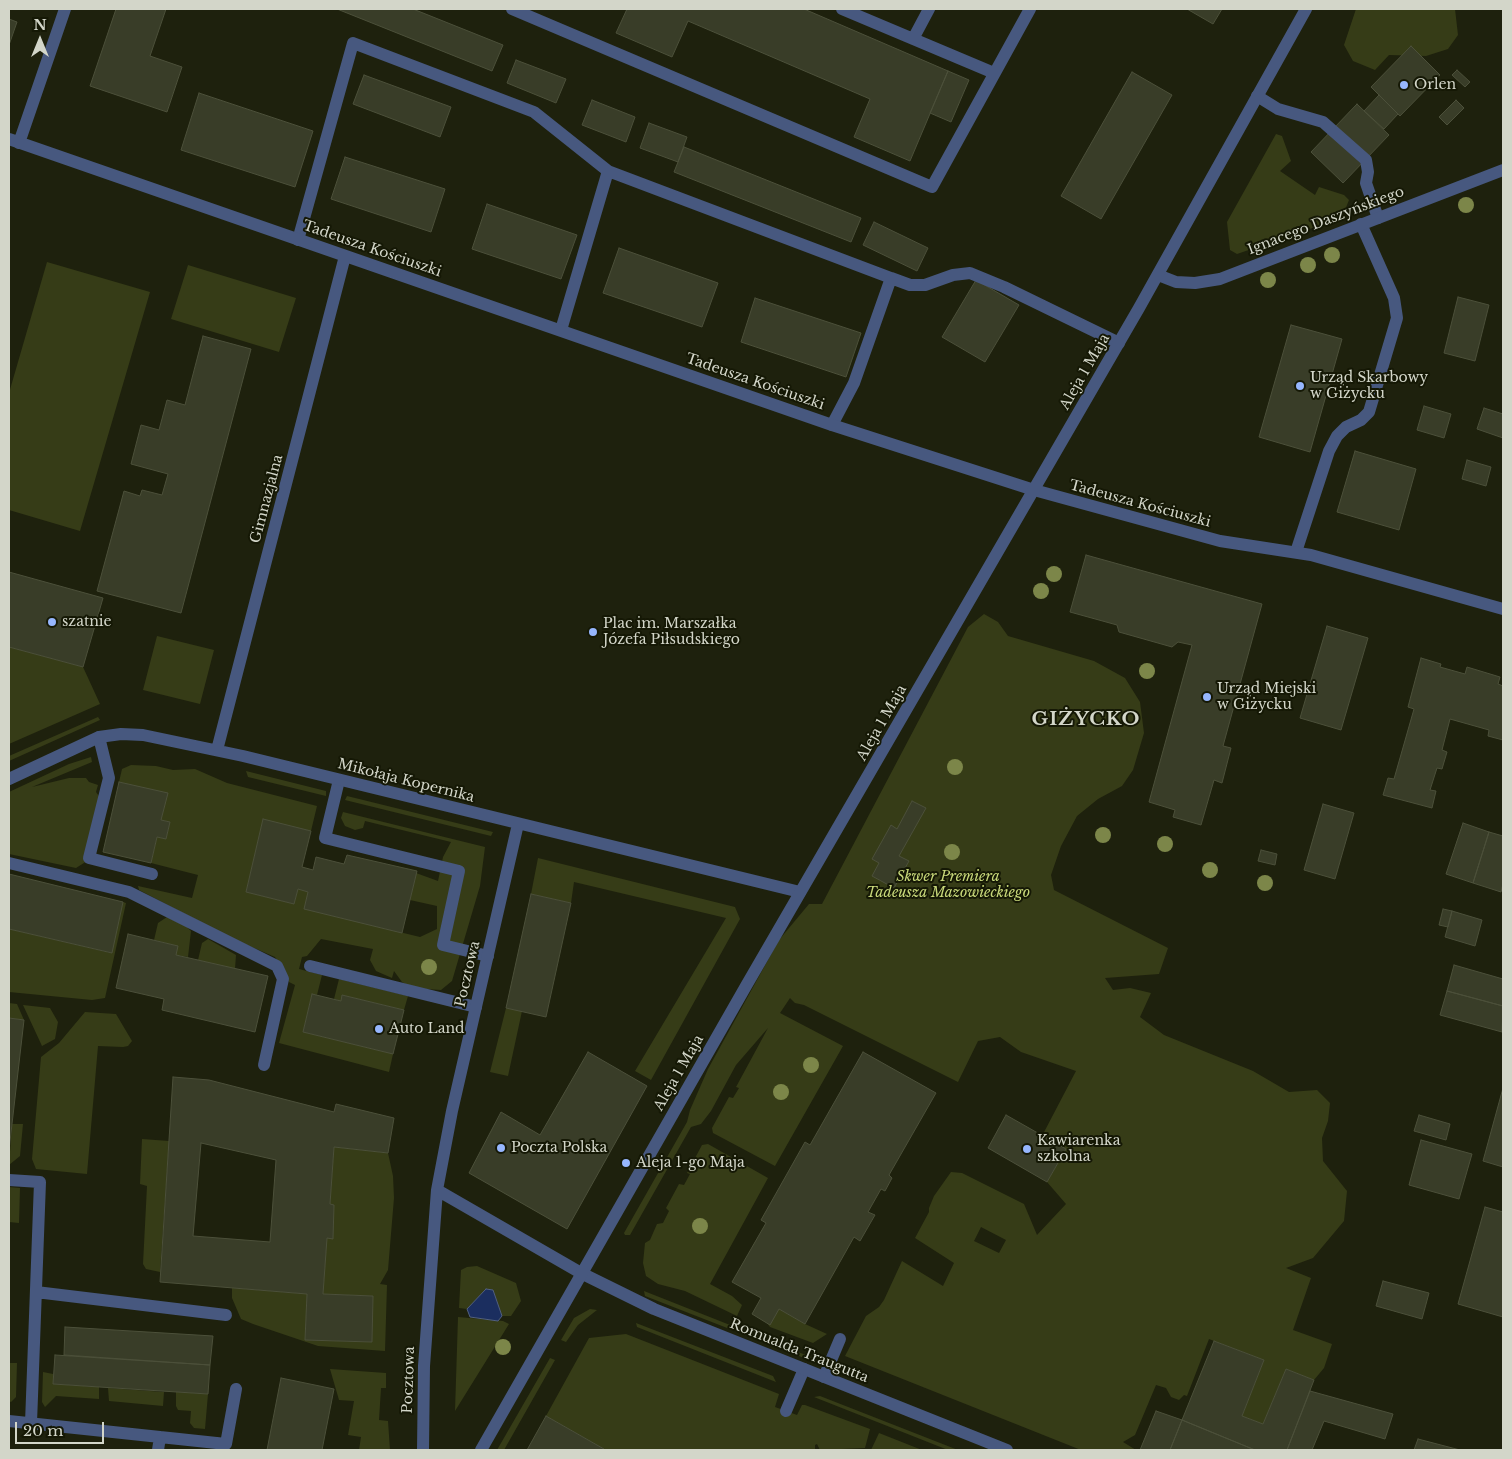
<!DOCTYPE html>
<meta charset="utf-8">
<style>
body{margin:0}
#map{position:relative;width:1512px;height:1459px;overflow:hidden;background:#1e210d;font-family:"Libre Baskerville",serif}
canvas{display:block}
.frame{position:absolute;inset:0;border:10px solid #d3d6c9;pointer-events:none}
.north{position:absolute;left:15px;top:15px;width:50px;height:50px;-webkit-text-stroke:4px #151805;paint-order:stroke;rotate:0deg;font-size:14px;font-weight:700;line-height:20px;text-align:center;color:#d3d6c9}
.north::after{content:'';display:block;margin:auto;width:18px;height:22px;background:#d3d6c9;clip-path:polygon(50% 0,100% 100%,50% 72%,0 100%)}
.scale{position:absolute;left:15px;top:1422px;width:89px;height:22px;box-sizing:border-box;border:2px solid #d3d6c9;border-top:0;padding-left:6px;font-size:15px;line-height:18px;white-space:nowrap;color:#d3d6c9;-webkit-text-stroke:4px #151805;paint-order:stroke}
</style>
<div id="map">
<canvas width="1512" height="1459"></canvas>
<div class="frame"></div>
<div class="north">N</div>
<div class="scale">20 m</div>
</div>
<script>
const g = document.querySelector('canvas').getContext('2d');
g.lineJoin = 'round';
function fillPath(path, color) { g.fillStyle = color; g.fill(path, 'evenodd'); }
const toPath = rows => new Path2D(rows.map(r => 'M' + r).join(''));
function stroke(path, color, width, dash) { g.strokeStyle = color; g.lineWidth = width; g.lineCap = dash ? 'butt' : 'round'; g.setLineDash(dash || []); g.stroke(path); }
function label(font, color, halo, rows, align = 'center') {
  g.font = font + ' "Libre Baskerville",serif'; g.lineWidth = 4; g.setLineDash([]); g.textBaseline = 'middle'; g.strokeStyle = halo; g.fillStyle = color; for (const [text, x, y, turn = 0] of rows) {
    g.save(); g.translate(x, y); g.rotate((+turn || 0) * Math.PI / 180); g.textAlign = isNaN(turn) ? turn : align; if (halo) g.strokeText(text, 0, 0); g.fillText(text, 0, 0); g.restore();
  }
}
const green = toPath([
 [1356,9,1455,9,1458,35,1448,49,1426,56,1389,55,1375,70,1353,61,1344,45],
 [1276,134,1282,136,1291,161,1280,171,1315,195,1319,187,1344,195,1349,200,1345,210,1333,221,1237,254,1230,250,1227,222],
 [47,262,150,292,80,531,9,510,9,393],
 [188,265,296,298,279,352,171,319],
 [984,614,998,622,1008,636,1094,661,1125,678,1140,702,1144,733,1133,770,1122,786,1098,799,1077,816,1061,846,1051,875,1054,890,1168,948,1159,974,1105,978,1113,990,1130,988,1151,993,1140,1017,1164,1035,1253,1071,1289,1092,1317,1090,1330,1103,1328,1121,1322,1138,1323,1161,1347,1191,1344,1221,1313,1258,1286,1268,1311,1278,1293,1330,1332,1344,1324,1368,1314,1380,1286,1369,1263,1424,1242,1416,1264,1360,1209,1339,1187,1396,1184,1395,1179,1400,1171,1397,1166,1388,1156,1385,1135,1435,1123,1442,1136,1450,1081,1450,845,1356,866,1316,879,1307,884,1300,902,1261,943,1286,954,1263,915,1238,929,1212,929,1208,934,1196,951,1172,962,1173,1024,1204,1037,1235,1066,1204,1047,1182,1066,1149,1042,1136,1076,1071,1021,1052,1000,1037,978,1041,958,1082,804,1005,795,1003,790,998,780,1013,843,1046,775,1166,713,1133,712,1128,729,1097,733,1098,739,1088,736,1087,768,1028,736,1065,711,1111,701,1124,691,1127,630,1235,625,1235,624,1233,687,1122,690,1110,708,1069,779,940,809,904,822,904,968,627],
 [981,1227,1006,1240,999,1253,974,1241],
 [157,636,214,650,200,704,143,690],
 [9,647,83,667,100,704,9,744],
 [98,717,100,720,9,761,9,756],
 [91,757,92,762,32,787,69,778,86,778,89,782,98,785,96,792,101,799,87,861,76,868,9,854,9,792,69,764],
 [131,765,156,766,173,770,195,769,227,783,317,806,311,831,263,820,246,892,294,904,298,889,308,892,305,909,420,937,437,929,437,906,410,900,416,873,438,881,443,857,451,842,365,821,363,828,355,830,345,826,341,818,343,812,485,847,480,886,452,981,441,990,412,988,402,982,394,971,392,978,376,971,370,960,373,949,321,939,307,956,302,957,299,969,322,975,317,995,312,994,303,1032,393,1054,389,1072,279,1043,295,985,289,982,275,957,233,939,139,890,138,886,192,898,198,875,151,863,157,837,166,839,170,822,161,820,167,795,119,782,122,769],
 [246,771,326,791,326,796,248,777],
 [347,796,493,832,491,836,345,800],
 [538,858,735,907,740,919,651,1080,635,1071,726,918,574,882,571,903,531,894],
 [123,902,126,903,105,998,92,1000,9,992,9,929,111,953],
 [167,917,186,926,191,931,188,957,176,955,177,946,154,940,158,923],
 [208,939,236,955,235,969,198,960,202,943],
 [339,979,408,996,404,1010,342,995,341,1001,334,999],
 [9,1003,17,1004,24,1020,9,1018],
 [23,1005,50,1008,58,1022,55,1039,42,1046],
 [506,1008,522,1011,508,1076,490,1072],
 [85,1012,116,1014,132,1041,128,1046,123,1047,98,1046,87,1174,36,1169,32,1159,41,1057,59,1043],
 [12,1124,23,1124,20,1156,9,1165],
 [142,1139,169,1141,160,1272,146,1269,143,1264,147,1186,140,1184],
 [708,1144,768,1178,710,1284,732,1296,742,1305,737,1316,685,1291,658,1284,646,1276,643,1263,645,1243,650,1240,657,1224,663,1223,669,1211,666,1208,679,1184,684,1185,690,1174,687,1173,702,1145],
 [334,1147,388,1153,393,1176,394,1198,388,1270,380,1284,387,1285,385,1351,318,1346,253,1324,241,1319,232,1298,232,1288,307,1294,305,1340,372,1342,373,1296,323,1294,327,1238,333,1238,334,1205,330,1204],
 [9,1187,20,1188,19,1223,9,1222],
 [477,1266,516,1283,521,1301,511,1316,502,1316,493,1290,486,1289,467,1309,459,1308,461,1270,467,1267],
 [644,1291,821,1361,817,1363,645,1296],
 [590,1309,597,1310,578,1325,566,1342,561,1340,574,1318],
 [779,1309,805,1324,827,1334,813,1343,770,1327,767,1323],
 [458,1317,503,1321,509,1324,455,1411],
 [636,1323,773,1376,776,1382,637,1327],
 [626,1334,779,1394,775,1407,797,1415,802,1405,805,1405,870,1429,865,1448,820,1450,817,1444,815,1445,815,1450,606,1450,546,1416,589,1338],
 [550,1358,555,1360,504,1450,497,1450],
 [9,1363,17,1363,16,1397,11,1402,9,1401],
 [330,1369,386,1373,386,1388,381,1388,379,1420,388,1421,390,1450,359,1450,361,1437,348,1435,354,1401,339,1400],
 [43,1372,53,1374,53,1384,99,1387,99,1399,56,1396,45,1407,42,1402],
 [108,1388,164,1392,163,1406,109,1401],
 [176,1392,208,1394,205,1429,194,1428,190,1423,191,1411,178,1410,176,1406],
 [820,1396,958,1450,948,1450,814,1397],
 [879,1433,922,1450,871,1450]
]);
const water = toPath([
 [486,1289,493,1290,502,1316,498,1321,470,1317,467,1309,486,1289]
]);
const building = toPath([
 [116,9,166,9,150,56,182,67,167,112,90,86,116,9],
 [337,9,413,9,503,45,492,71,337,9],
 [627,9,804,9,948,71,910,161,854,137,870,99,688,21,672,57,616,33,627,9],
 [1187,9,1222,9,1213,24,1187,9],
 [9,19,17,22,9,45,9,19],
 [1411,46,1440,75,1400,116,1371,87,1411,46],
 [516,60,566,79,556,103,507,83,516,60],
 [1457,70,1470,82,1465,87,1452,75,1457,70],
 [948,71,969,80,951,122,930,113,948,71],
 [1132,72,1172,95,1101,219,1061,196,1132,72],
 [364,75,451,107,440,137,353,104,364,75],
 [199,93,313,131,295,187,181,150,199,93],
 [1379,95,1398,114,1384,129,1364,111,1379,95],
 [592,100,635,117,626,142,582,125,592,100],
 [1456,100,1464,108,1447,125,1439,117,1456,100],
 [1357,104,1389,135,1343,183,1311,152,1357,104],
 [649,123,687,137,678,162,640,148,649,123],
 [684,147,861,218,851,242,674,172,684,147],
 [345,157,445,189,431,232,331,199,345,157],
 [487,204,577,235,561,279,472,249,487,204],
 [874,222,928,248,917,271,863,245,874,222],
 [619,248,718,283,702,327,603,293,619,248],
 [976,280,1019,305,985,362,942,337,976,280],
 [1458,297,1489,305,1475,361,1444,353,1458,297],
 [755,298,861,333,846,377,741,342,755,298],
 [1291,325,1342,339,1310,452,1259,437,1291,325],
 [203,336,251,349,181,613,97,591,124,491,140,496,142,490,162,495,168,474,131,464,141,425,159,430,167,400,185,405,203,336],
 [1424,406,1451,414,1444,438,1417,430,1424,406],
 [1484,408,1503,414,1503,438,1477,429,1484,408],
 [1355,451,1416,469,1399,530,1337,512,1355,451],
 [1467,460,1491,467,1486,486,1462,479,1467,460],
 [1086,555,1262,604,1223,746,1231,748,1222,783,1214,780,1201,825,1173,817,1175,810,1149,802,1192,645,1178,642,1172,647,1119,632,1117,625,1070,612,1086,555],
 [9,572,103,598,83,667,9,647,9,572],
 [1327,626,1368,638,1341,730,1300,718,1327,626],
 [1421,658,1441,664,1440,667,1465,674,1467,667,1500,677,1498,684,1503,686,1503,740,1488,736,1489,730,1450,719,1442,750,1447,752,1442,769,1437,768,1430,790,1436,791,1432,808,1383,795,1388,778,1394,779,1414,709,1408,707,1421,658],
 [119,782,168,793,161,820,170,822,166,839,157,837,151,863,103,852,119,782],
 [912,801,926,808,899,856,909,861,894,888,872,876,879,863,872,859,891,825,897,829,912,801],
 [1323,804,1354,813,1335,879,1304,870,1323,804],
 [263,819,311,831,302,867,313,870,316,857,344,864,347,855,417,871,402,933,304,909,308,892,298,889,294,904,246,892,263,819],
 [1463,823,1489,832,1473,883,1446,874,1463,823],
 [1489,832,1503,836,1503,884,1501,892,1473,883,1489,832],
 [1261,850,1277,854,1275,865,1258,861,1261,850],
 [9,874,123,902,112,953,9,929,9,874],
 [531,894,571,903,546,1017,506,1008,531,894],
 [1443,909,1452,911,1448,927,1439,925,1443,909],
 [1452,911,1482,920,1475,946,1445,937,1452,911],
 [128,934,178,946,176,955,268,976,255,1032,162,1010,164,999,116,988,128,934],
 [1454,965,1503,979,1503,1006,1447,991,1454,965],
 [1447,991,1503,1006,1502,1032,1440,1015,1447,991],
 [312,994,341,1001,342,995,404,1010,393,1054,303,1032,312,994],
 [9,1018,24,1020,9,1150,9,1018],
 [588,1052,647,1086,567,1229,469,1173,501,1112,540,1135,588,1052],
 [863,1052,936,1093,889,1175,892,1178,885,1191,881,1189,868,1212,875,1215,860,1241,854,1237,805,1324,779,1309,770,1325,752,1314,761,1298,732,1282,766,1223,761,1220,805,1142,810,1145,863,1052],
 [173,1077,209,1080,334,1112,336,1104,394,1118,388,1153,334,1147,330,1204,334,1205,333,1239,327,1238,323,1294,373,1296,372,1342,305,1340,307,1294,160,1282,173,1077],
 [201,1143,276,1160,270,1242,193,1236,201,1143],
 [1503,1088,1503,1167,1483,1161,1503,1088],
 [1006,1115,1066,1149,1047,1182,988,1148,1006,1115],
 [1419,1115,1450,1124,1446,1140,1414,1131,1419,1115],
 [1421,1140,1472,1154,1459,1199,1409,1185,1421,1140],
 [1485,1207,1503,1212,1503,1317,1458,1304,1485,1207],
 [1383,1281,1429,1293,1422,1319,1376,1306,1383,1281],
 [65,1327,213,1336,210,1365,64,1355,65,1327],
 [1214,1341,1264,1360,1242,1416,1263,1424,1286,1369,1314,1380,1287,1450,1255,1450,1182,1420,1214,1341],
 [55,1355,210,1365,208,1394,53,1384,55,1355],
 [281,1378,334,1389,322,1450,267,1450,281,1378],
 [1310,1391,1393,1414,1385,1439,1324,1421,1312,1450,1287,1450,1310,1391],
 [1156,1411,1182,1420,1170,1450,1140,1450,1156,1411],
 [546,1416,604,1449,604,1450,527,1450,546,1416],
 [1182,1420,1255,1450,1170,1450,1182,1420],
 [1418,1439,1460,1450,1414,1450,1418,1439]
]);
const service = toPath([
 [512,9,932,187,1030,9],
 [842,9,994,73],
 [913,39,929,9],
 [1257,96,1278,109,1323,122,1366,160,1368,172,1366,183,1378,218],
 [298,240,353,43,534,112,608,171,891,278,854,383,832,425],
 [891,278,910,285,925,285,953,275,970,273,1004,287,1119,343],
 [561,330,608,171],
 [1296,552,1329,451,1337,436,1346,427,1361,420,1369,412,1397,318,1394,298,1361,224],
 [99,737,109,778,89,858,152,874],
 [339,780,325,838,459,871,443,945,488,956],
 [9,863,129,892,277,966,283,979,264,1065],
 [310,966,476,1007],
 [824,1377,840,1339],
 [786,1411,804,1369]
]);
const minor = toPath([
 [9,139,832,425,1034,490,1220,541,1311,555,1503,609],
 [19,143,65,9],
 [1158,275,1176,282,1195,283,1220,279,1503,170],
 [217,750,345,256],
 [9,779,99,737,121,734,143,735,243,756,800,892],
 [9,1180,40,1182,31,1423],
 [437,1190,581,1273,654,1309,1007,1450],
 [36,1292,226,1315],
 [9,1421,226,1444,236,1389],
 [158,1450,160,1437],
 [423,1450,424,1366,437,1190,452,1111,518,824]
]);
const tertiary = toPath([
 [481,1450,746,986,1139,308,1306,9]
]);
const trees = [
 [1466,205],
 [1332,255],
 [1308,265],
 [1268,280],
 [1054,574],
 [1041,591],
 [1147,671],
 [955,767],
 [1103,835],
 [1165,844],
 [952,852],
 [1210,870],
 [1265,883],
 [429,967],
 [811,1065],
 [781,1092],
 [700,1226],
 [503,1347]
];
const markers = [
 [1404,85,5,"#96b6fd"],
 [1300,386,5,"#96b6fd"],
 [52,622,5,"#96b6fd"],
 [593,632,5,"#96b6fd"],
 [1207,697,5,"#96b6fd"],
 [379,1029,5,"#96b6fd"],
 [501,1148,5,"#96b6fd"],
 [1027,1149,5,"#96b6fd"],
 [626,1163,5,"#96b6fd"]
];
const poiNames = [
 ["Orlen",1414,85],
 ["Urząd Skarbowy",1310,378],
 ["w Giżycku",1310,394],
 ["szatnie",62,622],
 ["Plac im. Marszałka",603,624],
 ["Józefa Piłsudskiego",603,640],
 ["Urząd Miejski",1217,689],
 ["w Giżycku",1217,705],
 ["Auto Land",389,1029],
 ["Kawiarenka",1037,1141],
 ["szkolna",1037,1157],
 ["Poczta Polska",511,1148],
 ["Aleja 1-go Maja",636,1163]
];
const streetNames = [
 ["Ignacego Daszyńskiego",1326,221,-21],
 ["Tadeusza Kościuszki",372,249,19],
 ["Aleja 1 Maja",1085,372,-60],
 ["Tadeusza Kościuszki",755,382,19],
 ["Gimnazjalna",267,499,-75],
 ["Tadeusza Kościuszki",1140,504,15],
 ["Aleja 1 Maja",882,723,-60],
 ["Mikołaja Kopernika",406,781,14],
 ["Pocztowa",468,974,-77],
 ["Aleja 1 Maja",679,1073,-60],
 ["Romualda Traugutta",799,1351,22],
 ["Pocztowa",409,1380,-88]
];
const parkNames = [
 ["Skwer Premiera",948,877],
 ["Tadeusza Mazowieckiego",948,893]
];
const districtNames = [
 ["GIŻYCKO",1086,720]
];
fillPath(green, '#363c17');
fillPath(water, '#1b2e5f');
stroke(water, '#52607f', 1);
fillPath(building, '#393d28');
stroke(building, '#4c503a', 1);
stroke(service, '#47587f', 12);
stroke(minor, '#47587f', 12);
stroke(tertiary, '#47587f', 12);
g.fillStyle = '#7c8649';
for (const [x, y] of trees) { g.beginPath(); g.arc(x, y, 8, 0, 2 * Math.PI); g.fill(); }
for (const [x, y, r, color] of markers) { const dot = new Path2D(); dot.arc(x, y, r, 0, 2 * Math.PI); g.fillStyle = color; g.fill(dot); stroke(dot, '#151805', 2); }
label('14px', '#d3d6c9', '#151805', poiNames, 'left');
label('14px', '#d3d6c9', '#151805', streetNames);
label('italic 14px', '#c8d87a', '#151805', parkNames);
g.letterSpacing = '1px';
label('bold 19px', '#d3d6c9', '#151805', districtNames);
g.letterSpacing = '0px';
</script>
